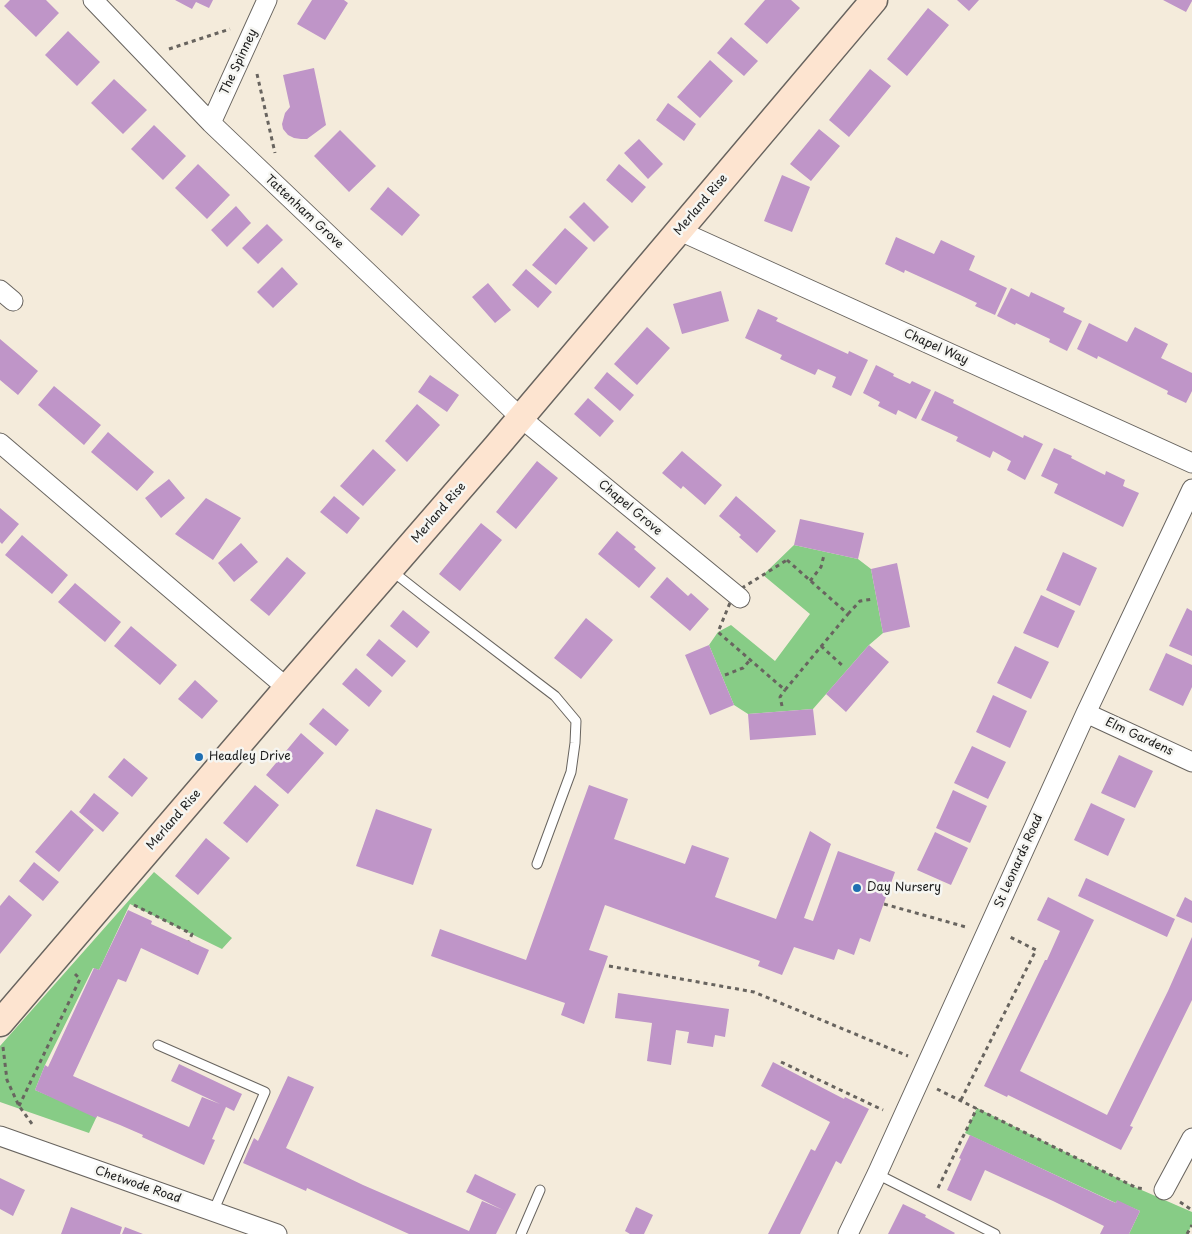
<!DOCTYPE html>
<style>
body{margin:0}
canvas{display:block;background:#f4ebdb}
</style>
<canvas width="1192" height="1234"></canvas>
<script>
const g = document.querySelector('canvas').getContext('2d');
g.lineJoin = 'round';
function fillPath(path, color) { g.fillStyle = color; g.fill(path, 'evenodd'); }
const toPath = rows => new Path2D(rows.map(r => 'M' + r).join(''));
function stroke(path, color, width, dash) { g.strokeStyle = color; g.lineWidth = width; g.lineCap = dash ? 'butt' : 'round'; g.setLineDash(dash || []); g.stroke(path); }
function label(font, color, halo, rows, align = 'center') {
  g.font = font + ' "Playpen Sans",sans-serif'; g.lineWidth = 5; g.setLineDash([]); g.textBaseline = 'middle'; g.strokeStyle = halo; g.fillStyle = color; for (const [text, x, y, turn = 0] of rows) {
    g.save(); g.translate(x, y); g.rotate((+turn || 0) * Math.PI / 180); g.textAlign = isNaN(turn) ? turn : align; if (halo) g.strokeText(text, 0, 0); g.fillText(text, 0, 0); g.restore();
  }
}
const green = toPath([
 [794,545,858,559,871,569,883,633,869,645,813,709,748,714,734,705,709,645,718,632,731,625,775,661,810,614,763,575],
 [154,872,232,938,222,949,130,904,99,970,93,968,45,1065,35,1090,97,1116,89,1133,0,1102,0,1046],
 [977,1108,1137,1188,1192,1212,1192,1225,1187,1234,1129,1234,1140,1211,1117,1201,1116,1203,965,1133]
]);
const building = toPath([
 [10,0,46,0,59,13,36,37,4,6],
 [175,0,213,0,209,8,196,2,192,9],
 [312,0,344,0,348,3,325,40,297,24],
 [765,0,791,0,800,8,767,44,744,24],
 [957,0,979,0,969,11],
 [1163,0,1192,0,1192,1,1186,12],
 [928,8,949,25,907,76,887,59],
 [68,31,100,62,77,86,45,55],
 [731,37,758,61,744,76,717,53],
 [710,60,733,81,700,118,677,97],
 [314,68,326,125,307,139,301,139,294,138,288,135,283,129,282,124,285,113,290,107,283,75],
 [870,69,891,86,849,137,829,120],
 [114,79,147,110,123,134,91,103],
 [668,103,696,124,684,141,656,120],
 [154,125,186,156,163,180,131,149],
 [819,129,840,146,811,181,790,164],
 [340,130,376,166,349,192,314,156],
 [639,139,663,164,648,179,624,153],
 [198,164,230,195,207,219,175,188],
 [619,164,646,187,632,203,606,180],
 [782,175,810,187,792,232,764,221],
 [388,187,420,215,402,236,370,209],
 [584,202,609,227,594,242,569,217],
 [236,206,251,223,227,247,211,230],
 [267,224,283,240,258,264,242,248],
 [565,228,588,248,556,285,532,265],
 [896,237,934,254,941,240,975,256,969,270,1007,288,995,315,975,306,977,303,958,294,905,270,904,273,885,264],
 [282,267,298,284,273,308,257,292],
 [526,269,552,292,538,308,512,285],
 [488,283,511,310,495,323,472,297],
 [1011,288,1029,297,1031,292,1065,308,1063,312,1082,321,1067,351,1049,342,1050,339,1016,323,1015,325,997,316],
 [721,291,729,321,682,334,673,304],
 [758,309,778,318,776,321,848,354,849,351,868,360,851,396,832,387,836,377,818,369,815,375,780,359,782,355,745,338],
 [1089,323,1127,342,1135,327,1168,344,1161,358,1192,373,1192,391,1186,403,1167,394,1168,391,1098,356,1097,359,1077,349],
 [647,327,670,348,637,385,614,364],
 [0,339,38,371,18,395,0,380],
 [876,365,894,374,893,376,910,384,912,381,931,390,916,419,898,410,896,415,878,406,880,402,863,393],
 [607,372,634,395,620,411,594,388],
 [430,375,459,395,447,412,418,392],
 [54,386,101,425,84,445,38,405],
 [935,391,954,400,953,403,1023,438,1024,435,1043,444,1025,480,1007,470,1011,461,993,451,990,458,956,441,958,437,921,420],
 [588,398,614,421,600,437,574,414],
 [417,404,440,425,407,462,385,441],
 [108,432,154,472,137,491,91,452],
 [1054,448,1072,456,1071,458,1105,475,1106,471,1125,480,1123,486,1139,493,1123,527,1054,493,1058,484,1041,476],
 [373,449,396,470,363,506,340,486],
 [682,451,722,485,705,505,683,486,681,489,662,473],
 [537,461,558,478,516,529,496,512],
 [169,479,185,498,161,518,145,498],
 [334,496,360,518,347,534,320,512],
 [736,496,776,531,757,553,739,537,741,535,719,516],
 [206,498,241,518,213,560,175,534],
 [0,508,19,524,2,544,0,542],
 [800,519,864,533,858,559,794,545],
 [481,523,502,540,460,591,439,574],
 [617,531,636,547,634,549,656,568,639,588,598,554],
 [22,535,68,575,52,594,5,555],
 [241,543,258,562,234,582,218,563],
 [1063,552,1097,568,1080,606,1046,590],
 [287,557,306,573,269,616,250,600],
 [897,563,910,627,883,633,871,569],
 [667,577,688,596,691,593,709,609,690,631,650,597],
 [75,583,121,622,105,642,58,602],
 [1041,595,1075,611,1058,648,1023,633],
 [1187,608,1192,611,1192,656,1169,646],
 [403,610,430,632,417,648,390,626],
 [586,618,613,640,581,679,554,658],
 [131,626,177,665,160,685,114,646],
 [379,639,406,661,392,677,366,655],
 [709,645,734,705,710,715,685,655],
 [869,645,889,662,846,712,826,694],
 [1015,646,1049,662,1031,699,997,683],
 [1166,653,1192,665,1192,687,1183,706,1149,690],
 [356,668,382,691,369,707,342,684],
 [195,680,218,701,202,719,178,699],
 [993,695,1027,711,1010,748,976,732],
 [323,708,349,730,336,746,309,724],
 [813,709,816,735,750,740,748,714],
 [301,733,324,753,288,794,266,775],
 [972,746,1006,762,988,799,954,783],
 [1119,755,1153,771,1135,808,1101,793],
 [124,758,148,778,132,797,108,777],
 [255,785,279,805,247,843,223,823],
 [589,785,628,799,614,839,685,864,692,845,729,858,715,897,776,919,810,831,831,844,804,918,813,921,838,851,895,872,870,942,860,938,854,955,838,949,834,960,794,947,782,975,758,966,760,961,605,905,589,950,608,956,584,1024,561,1015,565,1003,431,956,440,929,526,960],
 [953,790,987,806,970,843,936,828],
 [94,793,119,813,103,832,79,812],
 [1091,803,1125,819,1108,856,1074,840],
 [376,809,432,829,413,885,356,866],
 [71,810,94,830,59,872,35,852],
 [935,832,968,848,951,885,917,870],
 [206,838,230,858,198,895,175,876],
 [34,862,59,882,43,901,19,881],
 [1086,878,1175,919,1167,937,1078,896],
 [9,895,32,915,0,954,0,906],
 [1048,897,1094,920,1020,1071,1107,1115,1168,991,1192,937,1192,1000,1130,1126,1133,1127,1121,1150,1008,1095,1007,1097,984,1086,1045,960,1047,960,1060,931,1037,920],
 [1185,897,1192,901,1192,923,1176,916],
 [128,910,152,921,151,924,209,950,198,975,141,948,126,982,118,979,73,1076,189,1127,202,1097,220,1104,171,1081,179,1064,242,1094,234,1111,226,1107,212,1139,215,1140,204,1165,142,1137,143,1135,120,1125,97,1116,96,1118,35,1090,45,1065,48,1067,94,968,99,970],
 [618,993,729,1009,725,1037,715,1035,713,1047,687,1043,689,1032,676,1030,671,1065,647,1061,652,1023,615,1018],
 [773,1062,844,1099,845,1097,869,1109,841,1164,836,1161,800,1234,768,1234,811,1149,815,1151,830,1122,761,1086],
 [288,1076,314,1087,286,1148,363,1185,469,1231,482,1201,503,1210,466,1192,475,1174,516,1194,496,1234,409,1234,307,1188,306,1191,243,1163,254,1138,258,1141],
 [970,1135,1111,1201,1116,1203,1117,1200,1140,1211,1129,1234,1100,1234,1104,1226,1053,1201,985,1170,971,1201,947,1190,961,1159,959,1158],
 [0,1178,25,1190,13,1216,0,1209],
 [903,1204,926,1215,925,1217,955,1233,954,1234,888,1234],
 [71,1207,122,1227,120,1234,61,1234],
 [636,1207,653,1215,644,1234,630,1234,625,1231],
 [125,1227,143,1234,122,1234]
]);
const path = toPath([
 [169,49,230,29],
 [257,74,275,153],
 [787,560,848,614,785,690,718,632,734,593,787,560],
 [810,581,821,567,824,555],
 [848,614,860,601,873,599],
 [821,646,844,667],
 [725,675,743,668,750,660],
 [782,706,780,697,785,690],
 [884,904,966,927],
 [134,905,192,934,189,941],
 [609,966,754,992,908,1056],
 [3,1047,7,1080,19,1106,32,1124],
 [781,1062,883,1110],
 [937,1089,1137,1188,1145,1189],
 [961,1100,1036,950,1008,936],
 [19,1106,80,979,75,974],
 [938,1188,977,1108],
 [1180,1202,1192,1210],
 [1187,1234,1192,1225]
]);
const lane = toPath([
 [392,571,425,597,555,696,576,721,575,743,571,772,537,864],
 [158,1045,265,1092,213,1212],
 [877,1174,995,1234],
 [521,1234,540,1190]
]);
const street = toPath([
 [93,0,211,123,521,418,740,598],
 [211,123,267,0],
 [680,231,1192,463],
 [0,290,13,301],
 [0,443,287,688],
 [1086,713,1192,762],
 [0,1136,277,1234],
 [1164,1190,1192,1138],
 [848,1234,877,1174,1086,713,1192,489]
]);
const secondary = toPath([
 [0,1023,287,688,496,447,874,0]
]);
const markers = [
 [199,757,5,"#1f6fb2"],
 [857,888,5,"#1f6fb2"]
];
const streetNames = [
 ["The Spinney",239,62,-65],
 ["Merland Rise",701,205,-50],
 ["Tattenham Grove",304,212,43],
 ["Chapel Way",936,347,24],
 ["Chapel Grove",630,508,40],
 ["Merland Rise",439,513,-49],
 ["Elm Gardens",1139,737,25],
 ["Merland Rise",174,820,-49],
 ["St Leonards Road",1019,861,-66],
 ["Chetwode Road",138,1185,19]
];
const poiNames = [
 ["Headley Drive",209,757],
 ["Day Nursery",867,888]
];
fillPath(green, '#87cc86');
fillPath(building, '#bf95c8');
stroke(lane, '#68645f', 11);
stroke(street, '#68645f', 21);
stroke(secondary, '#68645f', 29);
stroke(path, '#68645f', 3, [4, 4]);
stroke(lane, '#fff', 9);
stroke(street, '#fff', 19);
stroke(secondary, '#fde4d0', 26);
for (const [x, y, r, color] of markers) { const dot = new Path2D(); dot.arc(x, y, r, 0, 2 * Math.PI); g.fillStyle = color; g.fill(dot); stroke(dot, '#f6f6f2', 2); }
label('12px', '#1c1c1c', '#f6f6f2', streetNames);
label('12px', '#1c1c1c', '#f6f6f2', poiNames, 'left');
</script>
